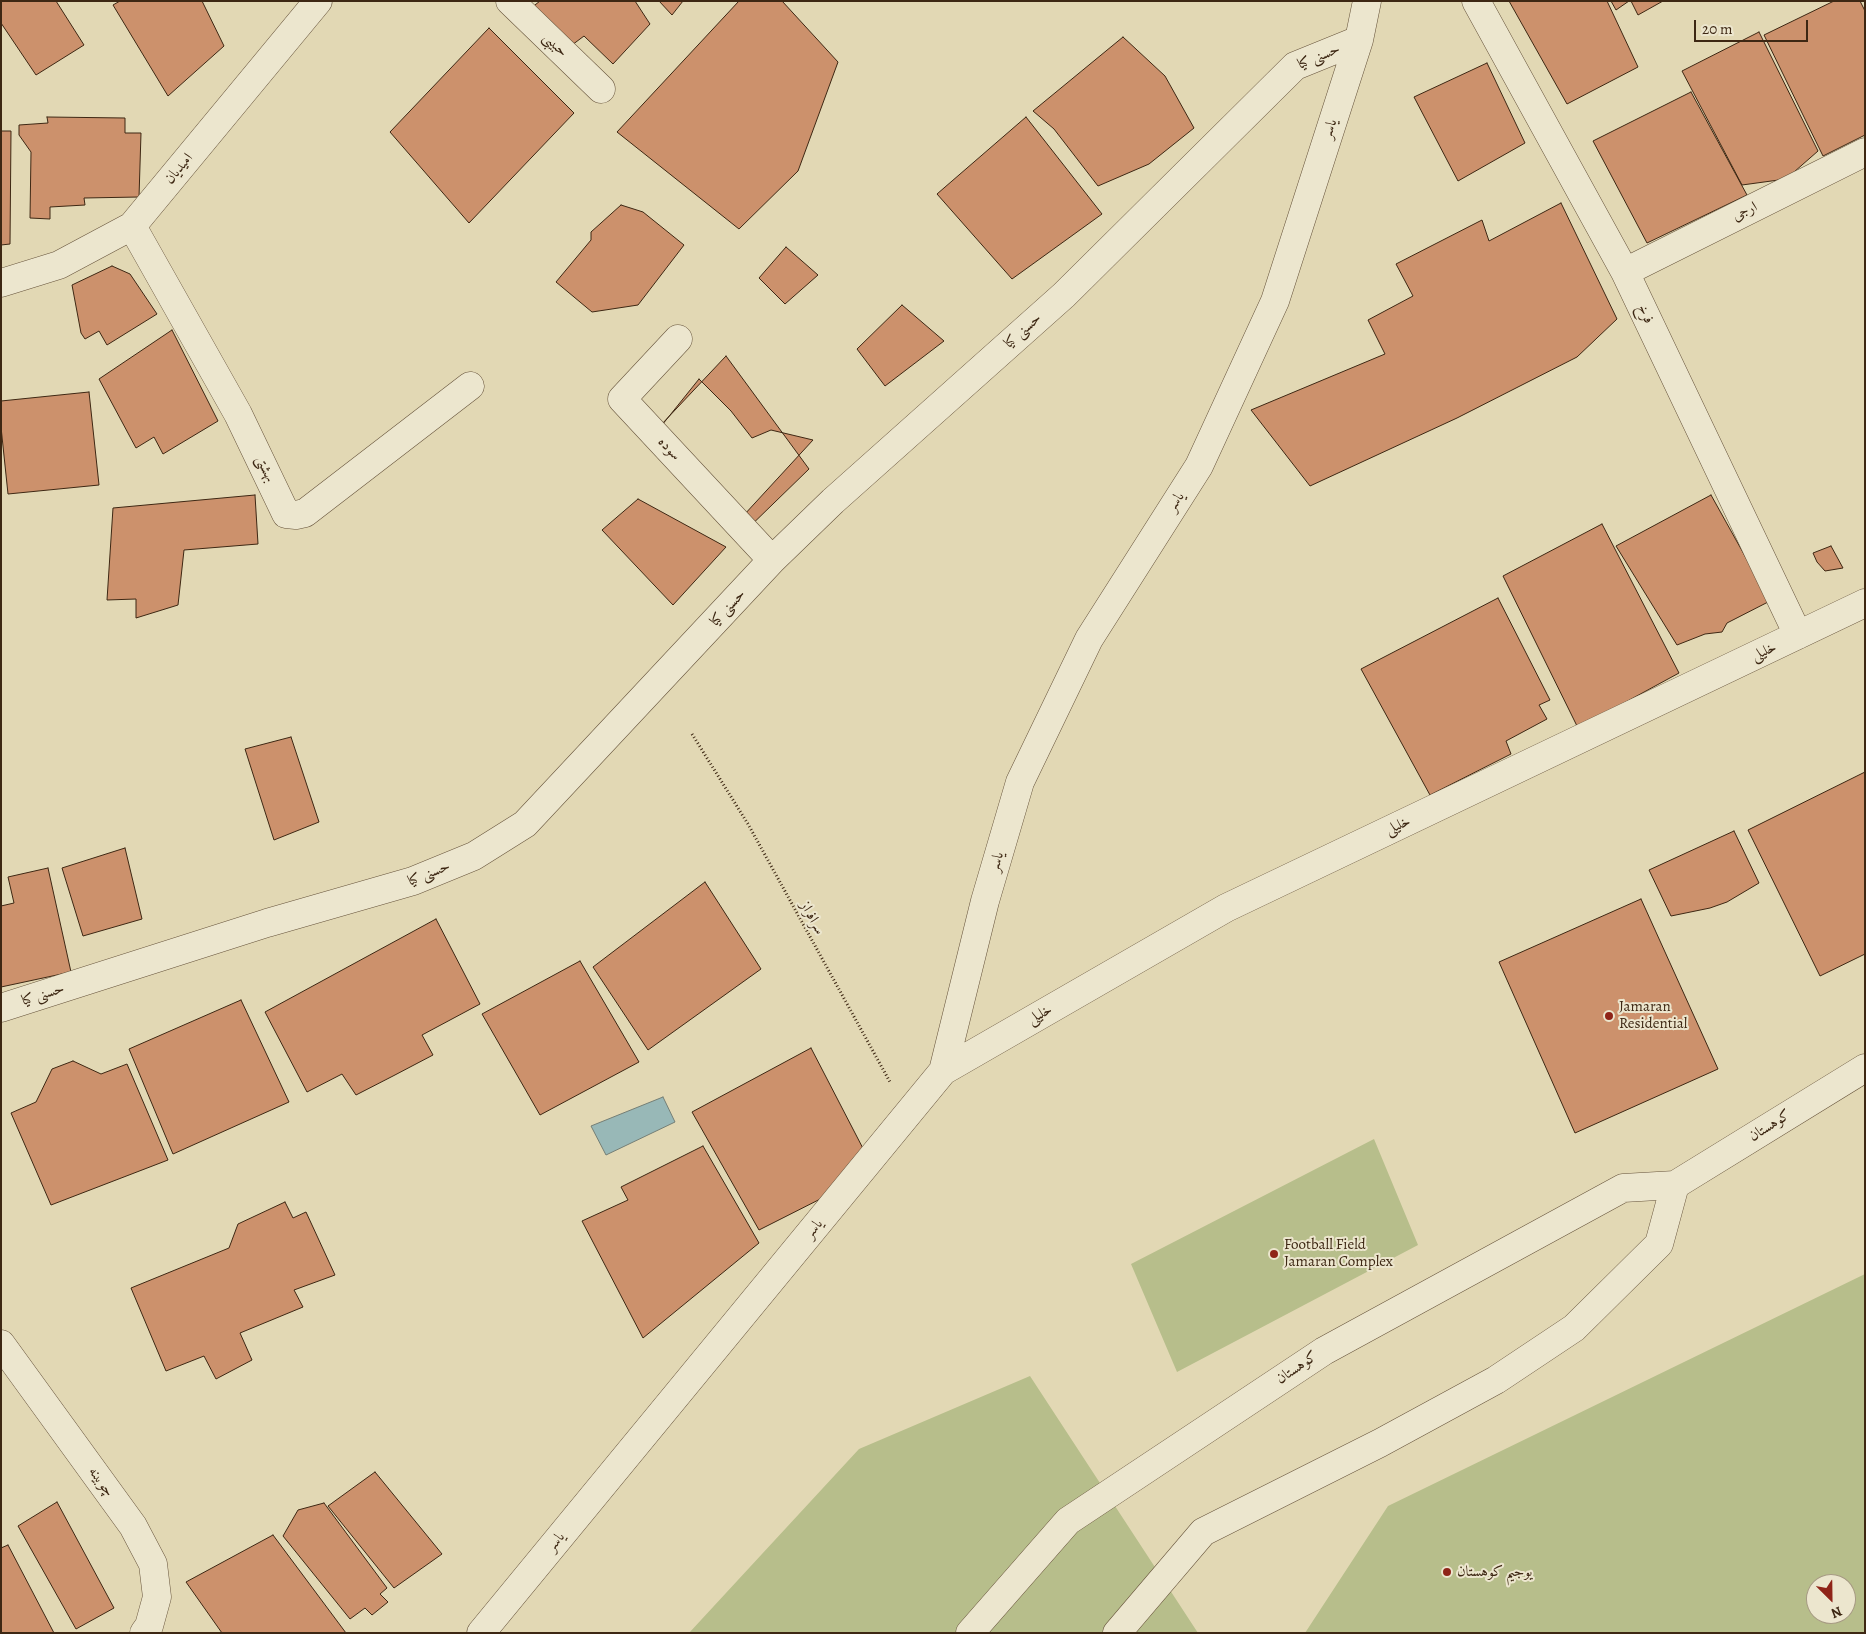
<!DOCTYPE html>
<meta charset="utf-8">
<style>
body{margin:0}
#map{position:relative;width:1866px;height:1634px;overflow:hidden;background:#e2d8b4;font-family:Alegreya,serif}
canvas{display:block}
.frame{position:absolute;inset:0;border:2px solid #3d2713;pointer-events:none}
.north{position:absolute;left:1806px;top:1574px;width:50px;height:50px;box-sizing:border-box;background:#ece6ce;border:1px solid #a69a83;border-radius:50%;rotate:157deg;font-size:14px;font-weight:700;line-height:20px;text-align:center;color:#3d2713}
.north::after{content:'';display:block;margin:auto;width:18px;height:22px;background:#8f2418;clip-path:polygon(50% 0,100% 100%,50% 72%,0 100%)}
.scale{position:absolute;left:1694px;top:20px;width:114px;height:22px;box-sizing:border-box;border:2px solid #3d2713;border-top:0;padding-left:6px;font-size:15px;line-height:18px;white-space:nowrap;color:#3d2713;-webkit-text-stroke:4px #ece6ce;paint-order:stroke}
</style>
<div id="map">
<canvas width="1866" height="1634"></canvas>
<div class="frame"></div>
<div class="north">N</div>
<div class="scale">20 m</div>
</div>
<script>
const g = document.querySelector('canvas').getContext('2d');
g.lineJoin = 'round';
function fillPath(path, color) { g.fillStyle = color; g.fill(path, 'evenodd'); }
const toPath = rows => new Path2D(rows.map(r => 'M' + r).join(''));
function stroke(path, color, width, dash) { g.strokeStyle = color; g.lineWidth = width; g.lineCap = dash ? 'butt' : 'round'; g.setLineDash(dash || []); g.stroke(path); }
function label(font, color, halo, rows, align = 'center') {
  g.font = font + ' Alegreya,Amiri,serif'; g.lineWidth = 4; g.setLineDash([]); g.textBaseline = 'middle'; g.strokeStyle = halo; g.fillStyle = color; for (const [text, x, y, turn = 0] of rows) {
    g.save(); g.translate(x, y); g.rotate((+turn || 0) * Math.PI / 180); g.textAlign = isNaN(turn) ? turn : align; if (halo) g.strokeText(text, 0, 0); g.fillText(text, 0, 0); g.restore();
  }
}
const green = toPath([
 [1374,1139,1418,1245,1177,1372,1131,1264],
 [1865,1274,1865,1633,1305,1633,1388,1506],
 [1816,1584,1846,1584,1846,1614,1816,1614],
 [1030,1376,1198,1633,689,1633,859,1449]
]);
const water = toPath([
 [663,1097,675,1122,606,1155,591,1126,663,1097]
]);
const building = toPath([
 [1,1,56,1,84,45,36,75,1,23,1,1],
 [120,1,202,1,224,46,168,96,113,5,120,1],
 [540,1,635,1,650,24,613,64,584,36,572,45,530,9,540,1],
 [659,1,683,1,672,15,659,1],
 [739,1,782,1,838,62,798,171,739,229,617,132,739,1],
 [1509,1,1607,1,1638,67,1567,104,1509,1],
 [1611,1,1629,1,1616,10,1611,1],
 [1631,1,1663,1,1638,15,1631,1],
 [1834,1,1860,1,1865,11,1865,135,1823,156,1764,35,1834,1],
 [489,28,574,113,469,223,390,132,489,28],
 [1759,32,1818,151,1786,179,1742,185,1682,71,1759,32],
 [1123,37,1165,76,1194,128,1149,164,1098,186,1054,129,1033,111,1123,37],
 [1487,63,1525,143,1458,181,1414,97,1487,63],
 [1691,92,1747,195,1647,243,1593,141,1691,92],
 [47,117,125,118,125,133,141,133,139,197,84,198,85,205,50,207,50,219,30,218,31,152,19,135,19,125,48,123,47,117],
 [1026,117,1102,214,1012,279,937,194,1026,117],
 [1,131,11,131,10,244,1,245,1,131],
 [1561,203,1617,319,1577,357,1457,418,1310,486,1251,410,1385,354,1368,320,1413,296,1396,264,1482,220,1489,241,1561,203],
 [621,205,643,212,684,245,638,305,592,312,556,282,591,240,591,232,621,205],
 [786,247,818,275,785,304,759,278,786,247],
 [112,266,130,274,157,314,107,345,99,331,85,339,81,333,72,285,112,266],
 [902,305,944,341,885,386,857,349,902,305],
 [172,330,218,421,163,454,154,437,136,448,99,379,172,330],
 [726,356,809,469,739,537,644,443,726,356],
 [699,379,731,411,752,438,771,430,813,440,732,528,646,445,699,379],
 [89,392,99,485,8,494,1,427,1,401,89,392],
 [255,495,258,544,184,550,178,605,136,618,136,599,107,600,113,508,255,495],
 [1711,495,1770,601,1727,623,1722,632,1705,634,1677,645,1616,546,1711,495],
 [638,499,726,547,673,605,602,530,638,499],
 [1602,524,1679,673,1578,728,1503,576,1602,524],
 [1831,546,1843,568,1825,571,1817,562,1813,553,1831,546],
 [1498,598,1550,700,1539,705,1547,719,1506,741,1511,754,1430,795,1361,669,1498,598],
 [291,737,319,822,274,840,245,749,291,737],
 [1865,772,1865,954,1820,976,1748,830,1865,772],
 [1734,831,1759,883,1727,902,1710,908,1671,916,1649,870,1734,831],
 [125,848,142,919,83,936,62,868,125,848],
 [48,868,71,972,1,987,1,906,14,903,8,877,48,868],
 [705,882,761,969,648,1050,593,967,705,882],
 [1641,899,1718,1069,1575,1133,1499,962,1641,899],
 [436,919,480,1004,422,1035,433,1055,393,1076,356,1095,342,1074,307,1092,265,1012,436,919],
 [580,961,639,1062,540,1115,482,1014,580,961],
 [241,1000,289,1102,173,1154,129,1049,241,1000],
 [811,1048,869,1160,848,1185,759,1230,692,1112,811,1048],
 [73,1061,101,1074,127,1064,168,1160,51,1205,11,1113,36,1102,52,1069,73,1061],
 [703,1146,759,1243,643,1338,582,1221,628,1200,621,1187,703,1146],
 [285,1202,293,1218,306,1212,335,1275,294,1290,303,1307,240,1333,252,1360,216,1379,204,1356,166,1371,131,1288,229,1248,238,1224,285,1202],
 [375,1472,442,1554,394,1588,328,1506,375,1472],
 [57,1502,114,1608,76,1629,18,1526,57,1502],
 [324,1503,387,1588,380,1594,388,1602,372,1615,365,1608,350,1619,283,1536,298,1510,324,1503],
 [273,1535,346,1633,222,1633,186,1582,273,1535],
 [8,1545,54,1633,1,1633,1,1548,8,1545]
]);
const path = toPath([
 [692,734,748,824,890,1082]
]);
const minor = toPath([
 [510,1,601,89],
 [1476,1,1625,272,1798,635],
 [132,226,238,414,286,514,296,515,305,513,470,386],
 [1625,272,1865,152],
 [1,283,59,265,132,226,318,1],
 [678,339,622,399,772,560],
 [1,1008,267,923,413,881,474,856,525,824,772,560,833,501,1064,295,1295,66,1359,40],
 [943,1071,1226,908,1865,603],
 [1,1344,133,1526,153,1564,157,1597,149,1626,144,1633],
 [481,1633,943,1071,985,901,1020,782,1089,639,1199,466,1275,301,1359,40,1367,1],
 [970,1633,1068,1521,1324,1351,1623,1188,1675,1185,1865,1068],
 [1117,1633,1203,1532,1380,1443,1496,1380,1574,1328,1659,1244,1675,1185]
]);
const markers = [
 [1609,1016,5,"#8f2418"],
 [1274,1254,5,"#8f2418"],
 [1447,1572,5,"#8f2418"]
];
const streetNames = [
 ["حبیبی",555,45,44],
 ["حسنی کیا",1319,57,-23],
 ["یاسر",1330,129,-72],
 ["امیدیان",179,169,-50],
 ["ارجی",1745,212,-27],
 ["فرخ",1645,314,64],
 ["حسنی کیا",1023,331,-42],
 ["سوده",669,449,47],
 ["بهشتی",265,469,64],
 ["یاسر",1176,502,-57],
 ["حسنی کیا",728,608,-47],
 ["خلیلی",1764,652,-25],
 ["خلیلی",1398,826,-25],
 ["یاسر",997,862,-74],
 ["حسنی کیا",429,874,-22],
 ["سرافراز",812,918,61],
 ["حسنی کیا",43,995,-18],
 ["خلیلی",1040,1015,-30],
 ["کوهستان",1770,1126,-32],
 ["یاسر",814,1229,-51],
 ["کوهستان",1297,1368,-34],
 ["چوبینه",101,1482,54],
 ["یاسر",556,1542,-51]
];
const poiNames = [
 ["Jamaran",1619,1007],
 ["Residential",1619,1024],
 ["Football Field",1284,1245],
 ["Jamaran Complex",1284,1262],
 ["یوجیم کوهستان",1457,1572]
];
fillPath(green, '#b7be8b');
fillPath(water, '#98b8b7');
stroke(water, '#747e75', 1);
fillPath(building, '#cc916c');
stroke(building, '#3d2713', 1);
stroke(minor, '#66533b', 29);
stroke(path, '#3d2713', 3, [1, 2.5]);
stroke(minor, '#ece6ce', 28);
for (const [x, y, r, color] of markers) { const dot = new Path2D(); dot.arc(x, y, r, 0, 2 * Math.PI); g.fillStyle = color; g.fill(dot); stroke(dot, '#ece6ce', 2); }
label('15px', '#3d2713', '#ece6ce', streetNames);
label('15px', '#3d2713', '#ece6ce', poiNames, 'left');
</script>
